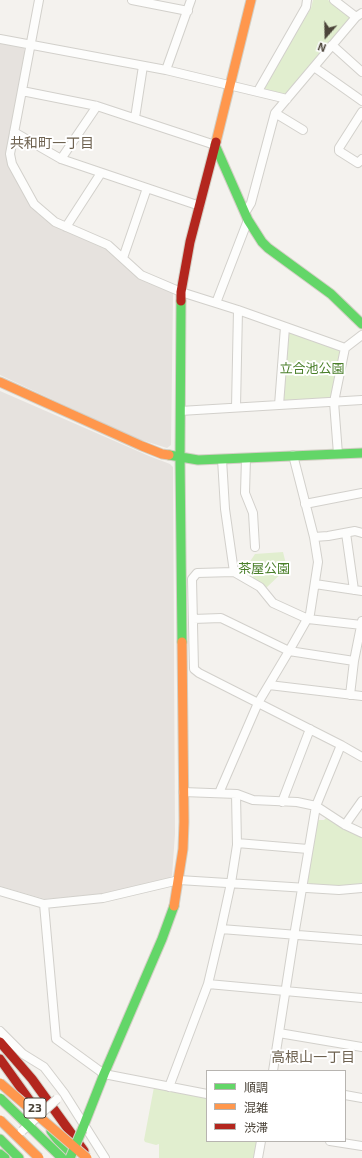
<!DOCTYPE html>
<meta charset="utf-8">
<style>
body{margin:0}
#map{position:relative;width:362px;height:1158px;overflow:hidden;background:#f4f2ee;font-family:"Exo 2","Noto Sans JP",sans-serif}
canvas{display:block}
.legend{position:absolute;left:206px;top:1070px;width:140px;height:72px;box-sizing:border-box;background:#fff;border:1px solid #b7b4b0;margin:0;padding:5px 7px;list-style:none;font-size:12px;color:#4b4439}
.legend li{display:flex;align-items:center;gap:8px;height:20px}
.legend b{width:20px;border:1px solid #b7b4b0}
.north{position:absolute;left:306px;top:16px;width:40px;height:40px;-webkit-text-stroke:3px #fff;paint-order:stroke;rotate:200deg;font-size:11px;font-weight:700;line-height:16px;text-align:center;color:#4b4439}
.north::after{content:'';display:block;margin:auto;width:14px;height:18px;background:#4b4439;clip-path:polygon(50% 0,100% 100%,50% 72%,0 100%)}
</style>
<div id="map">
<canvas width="362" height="1158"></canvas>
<ul class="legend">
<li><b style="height:5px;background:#63d668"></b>順調</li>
<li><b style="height:5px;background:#ff974d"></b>混雑</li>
<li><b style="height:5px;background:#b3261e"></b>渋滞</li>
</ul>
<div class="north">N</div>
</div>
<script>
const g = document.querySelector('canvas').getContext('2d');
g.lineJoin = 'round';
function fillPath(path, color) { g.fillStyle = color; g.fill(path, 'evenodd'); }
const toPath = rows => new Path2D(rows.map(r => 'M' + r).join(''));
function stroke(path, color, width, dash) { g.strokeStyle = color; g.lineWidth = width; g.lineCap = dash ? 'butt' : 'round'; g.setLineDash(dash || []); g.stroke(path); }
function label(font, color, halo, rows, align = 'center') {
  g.font = font + ' "Exo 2","Noto Sans JP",sans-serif'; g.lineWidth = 4; g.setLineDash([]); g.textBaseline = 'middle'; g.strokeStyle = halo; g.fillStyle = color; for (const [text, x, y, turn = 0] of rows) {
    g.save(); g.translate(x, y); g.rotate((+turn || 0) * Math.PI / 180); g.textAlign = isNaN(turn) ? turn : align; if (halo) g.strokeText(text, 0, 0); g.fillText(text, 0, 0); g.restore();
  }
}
const industrial = toPath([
 [0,43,24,48,25,52,7,155,34,208,107,248,173,293,171,445,167,448,135,438,0,375],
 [0,391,149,456,170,464,173,467,175,834,172,876,166,880,101,894,45,899,0,886]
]);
const green = toPath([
 [313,0,328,0,349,17,349,20,286,96,262,89,311,8],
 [290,332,339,350,342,353,333,396,329,399,285,402,283,399,288,334],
 [283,552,287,568,266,588,241,575,255,554],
 [327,817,362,837,362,883,347,886,328,886,310,885,306,880,316,820,324,820],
 [154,1087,207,1097,207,1141,258,1141,255,1158,159,1158,159,1144,156,1145,145,1142,144,1140]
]);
const street = toPath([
 [39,0,10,154,12,164,34,204,55,222,108,245,141,275,181,292,238,310,345,348],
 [132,0,188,11],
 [334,0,356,17],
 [0,39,166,70,287,99],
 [332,45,362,72],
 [314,67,362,101],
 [166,70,191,0],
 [22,91,97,106,215,145],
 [258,91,306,7,307,0],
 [362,112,339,148,339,151,358,163,362,159],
 [275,113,303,130],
 [135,118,143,66],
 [14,132,61,159,200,206],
 [61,159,97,106],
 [245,213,251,203,275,113,356,17,362,13],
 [66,227,101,173],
 [123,258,147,188],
 [216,303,248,220],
 [279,405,285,327],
 [236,407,238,310],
 [180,411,362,400],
 [338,454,334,402,345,348,362,335],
 [246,458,245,493,253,513,255,547],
 [222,459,225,509,234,572],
 [305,504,362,493],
 [346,533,354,590],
 [314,537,328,536,355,531,362,533],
 [315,584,362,591],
 [193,619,221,618,289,651,354,661],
 [362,625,308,619,273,603,260,587,234,572,197,573,192,579,194,669,199,673,341,745,362,757],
 [269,685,362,696],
 [350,695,354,661,362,621],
 [183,792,237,794,253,800,297,802,316,806,345,825,362,833],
 [219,793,258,703,289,651,310,614,318,562,314,537,293,455],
 [282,802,310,729],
 [345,825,362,801],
 [237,843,308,849],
 [0,891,44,904,103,898,179,880,339,890,362,888],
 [44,904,56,1039,104,1074,207,1094],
 [221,929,362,940],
 [208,984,362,998],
 [0,1031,23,1054,44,1067,64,1093,105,1158],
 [279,1033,362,1047],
 [273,1071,294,936,316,806,341,745],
 [169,1087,208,984,221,929,231,883,237,845,236,794],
 [345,1095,362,1098],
 [330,1141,362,1146],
 [258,1158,261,1141]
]);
const fast = toPath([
 [215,145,248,220,262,242,268,248,331,294,362,324],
 [181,301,180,457,182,642],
 [169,455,198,460,362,453],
 [82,1130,104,1074,162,939,174,906],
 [51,1131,71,1158],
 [0,1139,19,1158],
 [0,1154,5,1158]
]);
const slow = toPath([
 [216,142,251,0],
 [0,382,142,446,162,454,169,455],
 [174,906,183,849,184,822,182,642]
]);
const jam = toPath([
 [181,301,181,292,190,242,216,142],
 [0,1042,32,1079,84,1151],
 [0,1059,38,1112]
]);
const streetBridge = toPath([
 [22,1131,57,1099]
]);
const fastBridge = toPath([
 [0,1098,62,1158],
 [70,1158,82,1130]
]);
const slowBridge = toPath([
 [0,1083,87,1158],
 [0,1120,39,1158]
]);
const shields = [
 [35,1108,22]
];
const shieldNames = [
 ["23",35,1108]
];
const parkNames = [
 ["立合池公園",312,369],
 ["茶屋公園",264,569]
];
const neighbourhoodNames = [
 ["共和町一丁目",52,143],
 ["高根山一丁目",313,1057]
];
fillPath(industrial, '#e6e2de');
fillPath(green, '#e1eecf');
stroke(street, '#d2d0cb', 10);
stroke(fast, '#d3cfc5', 11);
stroke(slow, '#d3cfc5', 11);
stroke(jam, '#d3cfc5', 11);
stroke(street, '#fdfdfc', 8);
stroke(fast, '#63d668', 9);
stroke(slow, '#ff974d', 9);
stroke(jam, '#b3261e', 9);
stroke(streetBridge, '#d2d0cb', 10, []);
stroke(fastBridge, '#d3cfc5', 11, []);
stroke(slowBridge, '#d3cfc5', 11, []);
stroke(streetBridge, '#fdfdfc', 8);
stroke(fastBridge, '#63d668', 9);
stroke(slowBridge, '#ff974d', 9);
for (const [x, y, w] of shields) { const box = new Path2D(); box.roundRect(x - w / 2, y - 10, w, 20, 3); g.fillStyle = '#fff'; g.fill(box); stroke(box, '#4b4439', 1); }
label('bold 12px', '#4b4439', null, shieldNames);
label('13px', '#4a7f2a', '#fff', parkNames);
label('14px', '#6e6250', '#fff', neighbourhoodNames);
</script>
